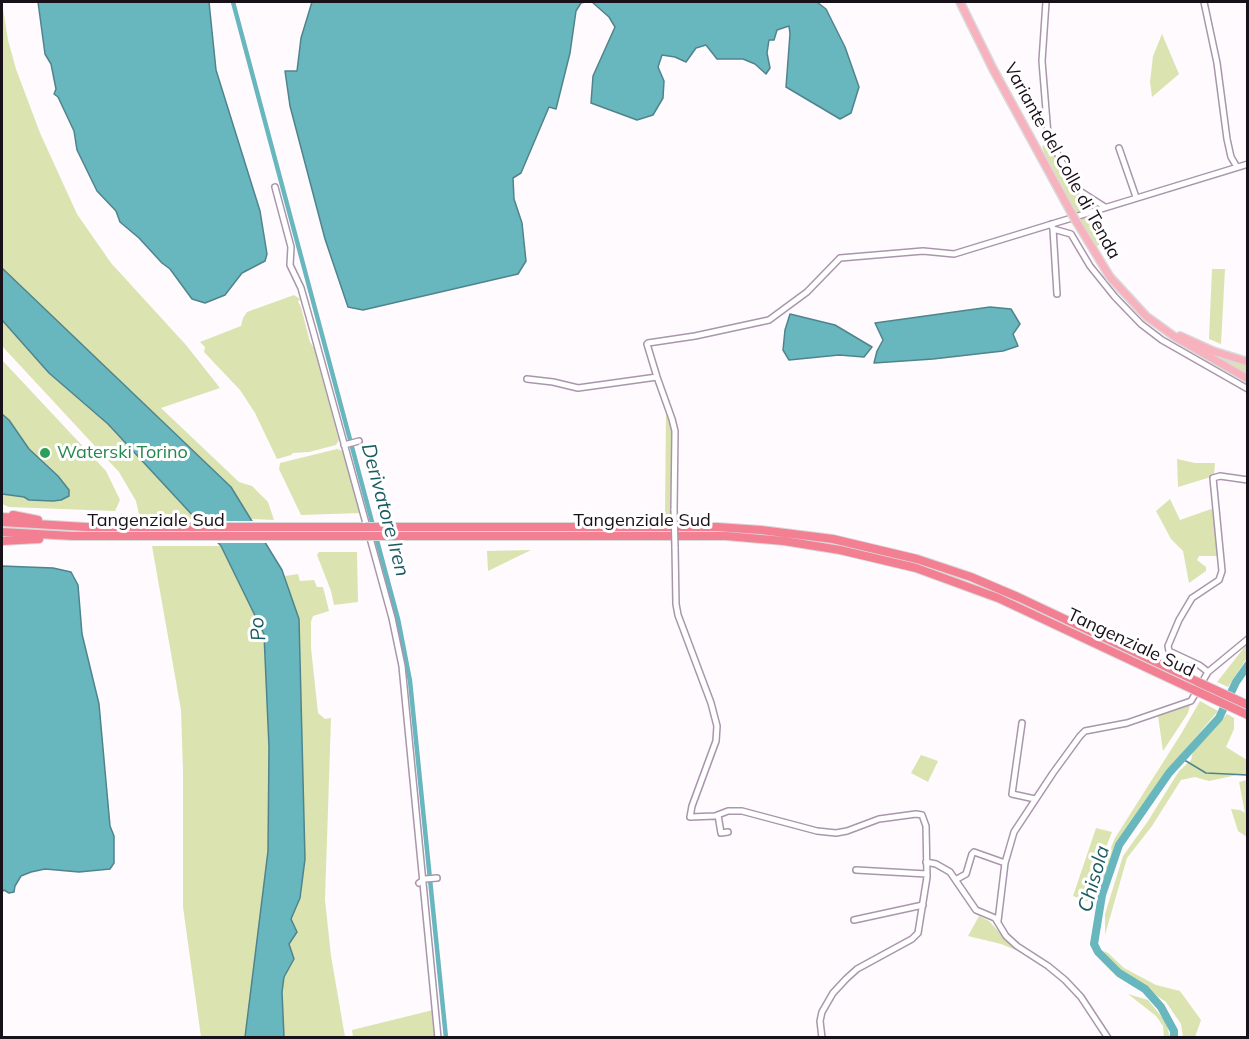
<!DOCTYPE html>
<style>
body{margin:0}
#map{position:relative;width:1249px;height:1039px;overflow:hidden;background:#fefafe;font-family:Mulish,sans-serif}
canvas{display:block}
.frame{position:absolute;inset:0;border:3px solid #191119;pointer-events:none}
</style>
<div id="map">
<canvas width="1249" height="1039"></canvas>
<div class="frame"></div>
</div>
<script>
const g = document.querySelector('canvas').getContext('2d');
g.lineJoin = 'round';
function fillPath(path, color) { g.fillStyle = color; g.fill(path, 'evenodd'); }
const toPath = rows => new Path2D(rows.map(r => 'M' + r).join(''));
function stroke(path, color, width, dash) { g.strokeStyle = color; g.lineWidth = width; g.lineCap = dash ? 'butt' : 'round'; g.setLineDash(dash || []); g.stroke(path); }
function label(font, color, halo, rows, align = 'center') {
  g.font = font + ' Mulish,sans-serif'; g.lineWidth = 6; g.setLineDash([]); g.textBaseline = 'middle'; g.strokeStyle = halo; g.fillStyle = color; for (const [text, x, y, turn = 0] of rows) {
    g.save(); g.translate(x, y); g.rotate((+turn || 0) * Math.PI / 180); g.textAlign = isNaN(turn) ? turn : align; if (halo) g.strokeText(text, 0, 0); g.fillText(text, 0, 0); g.restore();
  }
}
const green = toPath([
 [2,2,8,40,16,69,40,133,77,214,111,263,186,345,220,388,161,408,239,482,252,486,268,502,274,520,251,519,231,487,2,268],
 [1162,34,1179,74,1152,97,1150,82,1153,56],
 [1045,145,1052,151,1065,178,1074,190,1099,205,1098,208,1077,214,1045,156,1042,146],
 [1101,212,1102,244,1096,246,1079,219],
 [1212,269,1225,269,1221,344,1209,339],
 [294,295,300,299,298,302,301,307,310,342,314,348,339,440,336,445,309,452,293,453,291,455,277,459,255,413,240,390,204,352,205,347,200,342,241,326,243,318,247,312],
 [2,320,49,373,108,424,197,519,140,519,136,501,119,472,2,346],
 [1205,352,1247,365,1247,376],
 [2,360,106,471,120,500,115,511,9,507,2,504],
 [666,411,671,423,672,517,665,515],
 [337,449,343,451,361,513,301,515,279,469,280,463],
 [1177,459,1195,463,1215,463,1214,476,1178,487],
 [1170,499,1180,520,1214,508,1218,556,1199,556,1197,560,1206,567,1206,571,1189,583,1183,551,1171,539,1156,511],
 [152,546,221,546,264,634,269,747,268,851,245,1037,201,1037,183,907,183,770,181,710],
 [531,550,488,571,487,551],
 [319,552,357,552,358,602,334,605,331,591,317,555],
 [298,574,300,581,314,580,317,587,323,587,329,611,313,616,311,622,311,648,318,713,325,719,331,718,325,900,331,956,345,1037,284,1037,282,992,284,977,294,959,289,944,297,932,290,919,300,898,305,859,299,619,285,576],
 [1247,644,1247,658,1228,687,1217,682],
 [1200,701,1218,711,1164,775,1119,840,1108,865,1099,895,1094,903,1104,864,1115,838,1181,734],
 [1190,705,1188,713,1163,751,1158,716],
 [1227,714,1234,718,1234,729,1226,747,1247,760,1247,776,1237,775,1209,781,1195,777,1181,780,1152,826,1127,858,1105,935,1105,914,1123,856,1148,821,1179,771,1191,760,1193,751],
 [921,755,938,761,928,782,911,773],
 [1247,780,1248,780,1247,837,1238,831,1231,809,1240,810,1245,813,1239,782],
 [1096,828,1112,832,1096,873,1089,902,1073,896],
 [979,916,989,921,1010,944,1023,953,1001,944,968,936],
 [1103,951,1108,953,1124,968,1156,985,1180,991,1201,1020,1195,1037,1183,1037,1181,1024,1166,1002,1120,971],
 [1128,994,1148,1000,1166,1022,1170,1037,1164,1037,1163,1026,1156,1016],
 [433,1010,435,1037,353,1037,352,1030]
]);
const water = toPath([
 [38,2,209,2,216,70,260,211,267,254,265,261,242,273,225,295,205,303,192,299,170,269,162,263,139,238,120,222,116,211,97,191,77,150,74,131,58,97,54,94,56,89,51,64,45,54,38,2],
 [312,2,585,2,581,3,576,11,570,53,556,109,549,107,521,173,513,178,514,199,522,223,526,261,518,274,363,310,348,307,325,239,290,106,285,71,297,71,301,38,312,2],
 [592,2,817,2,826,9,845,47,859,87,851,113,840,119,786,87,790,34,789,26,777,30,774,40,769,40,767,53,770,68,766,74,755,64,743,59,717,59,706,45,696,48,686,62,675,57,662,55,658,67,664,81,663,98,653,115,637,120,591,103,593,76,615,27,609,17,592,2],
 [2,268,231,487,282,570,299,619,305,859,300,898,291,919,297,932,289,944,294,959,284,977,282,992,284,1037,245,1037,268,851,269,747,264,634,221,546,108,424,49,373,2,320,2,268],
 [990,307,1011,309,1020,324,1013,334,1018,346,1003,351,933,359,874,363,877,351,883,340,875,323,990,307],
 [790,314,835,325,872,347,864,357,839,355,789,360,783,350,785,330,790,314],
 [2,414,9,420,29,449,58,476,69,490,69,496,61,500,53,501,29,500,24,497,2,494,2,414],
 [2,566,53,568,71,572,78,585,82,634,99,704,110,826,114,836,114,863,110,869,79,872,45,869,31,872,21,876,15,886,14,892,9,893,4,890,2,892,2,566]
]);
const pier = toPath([
 [194,521,256,521,269,543,215,543]
]);
const stream = toPath([
 [1181,758,1206,773,1248,775]
]);
const canal = toPath([
 [233,2,398,619,410,681,446,1038]
]);
const river = toPath([
 [1174,1038,1174,1031,1161,1007,1145,989,1119,973,1098,952,1094,944,1102,895,1119,845,1169,773,1219,718,1236,682,1248,665]
]);
const minor = toPath([
 [1046,2,1042,61,1048,135,1073,184,1080,191,1105,207],
 [1204,2,1217,63,1227,139,1231,157,1237,167],
 [1119,148,1136,197],
 [275,187,291,247,290,265,301,288,312,327,392,618,402,666,438,1038],
 [1051,224,1053,229,1071,234,1090,266,1115,297,1141,324,1162,340,1248,389],
 [1053,229,1057,294],
 [527,379,553,382,578,388,657,377],
 [344,445,359,441],
 [674,510,675,431,672,419,657,377,647,344,648,343,695,336,769,320,807,292,840,258,923,251,954,254,1248,164],
 [675,547,676,604,678,615,711,703,717,726,716,741,692,806,690,817,715,816,728,811,742,811,817,831,836,833,847,831,879,819,916,814,922,815,926,826,927,877,918,933,912,939,857,969,846,979,833,993,822,1012,820,1021,822,1038],
 [1208,672,1199,665,1169,651,1168,646,1179,620,1192,598,1219,580,1222,571,1213,478,1220,476,1248,480],
 [1022,723,1012,794,1035,799],
 [718,815,721,833,728,832],
 [926,862,936,864,950,872,976,910,995,918,1006,936,1017,946,1048,966,1065,980,1081,997,1108,1038],
 [856,870,927,874],
 [957,879,966,874,972,854,974,852,1005,863],
 [419,883,425,879,437,878],
 [854,920,923,905],
 [998,921,1005,863,1014,832,1053,773,1080,736,1085,731,1127,723,1191,701,1208,672,1248,639]
]);
const major = toPath([
 [960,2,993,69,1072,214],
 [1076,221,1110,277,1146,316,1175,337,1248,379],
 [1180,336,1213,351,1248,362]
]);
const highway = toPath([
 [13,515,38,520],
 [2,517,16,518],
 [2,522,86,527,365,527],
 [385,527,717,527,761,530,833,539,917,559,971,577,1018,597,1198,682],
 [2,532,72,536,367,536],
 [388,536,726,536,784,541,840,550,916,568,998,598,1194,690],
 [2,541,39,539]
]);
const minorBridge = toPath([
 [674,510,675,547]
]);
const majorBridge = toPath([
 [1072,214,1076,221]
]);
const highwayBridge = toPath([
 [365,527,385,527],
 [367,536,388,536],
 [1198,682,1248,705],
 [1194,690,1248,715]
]);
const markers = [
 [45,453,6,"#2e9e5b"]
];
const streetNames = [
 ["Variante del Colle di Tenda",1062,161,61],
 ["Tangenziale Sud",156,521],
 ["Tangenziale Sud",642,521],
 ["Tangenziale Sud",1131,643,25]
];
const leisureNames = [
 ["Waterski Torino",57,453]
];
const waterNames = [
 ["Derivatore Iren",385,510,75],
 ["Po",258,629,-97],
 ["Chisola",1094,879,-74]
];
fillPath(green, '#dbe4b0');
fillPath(water, '#68b6be');
stroke(water, '#50848c', 1.5);
fillPath(pier, '#fefafe');
stroke(stream, '#50848c', 1.5);
stroke(canal, '#68b6be', 4.5);
stroke(river, '#68b6be', 8);
stroke(minor, '#aa96ac', 8);
stroke(major, '#dad9da', 10);
stroke(highway, '#dad9da', 10);
stroke(minor, '#fff', 5);
stroke(major, '#f7b2be', 7);
stroke(highway, '#f27f92', 8);
stroke(minorBridge, '#aa96ac', 8, []);
stroke(majorBridge, '#dad9da', 10, []);
stroke(highwayBridge, '#dad9da', 10, []);
stroke(minorBridge, '#fff', 5);
stroke(majorBridge, '#f7b2be', 7);
stroke(highwayBridge, '#f27f92', 8);
for (const [x, y, r, color] of markers) { const dot = new Path2D(); dot.arc(x, y, r, 0, 2 * Math.PI); g.fillStyle = color; g.fill(dot); stroke(dot, '#fff', 2); }
label('18px', '#191119', '#fff', streetNames);
label('18px', '#27864d', '#fff', leisureNames, 'left');
label('italic 20px', '#1a5c62', '#fff', waterNames);
</script>
